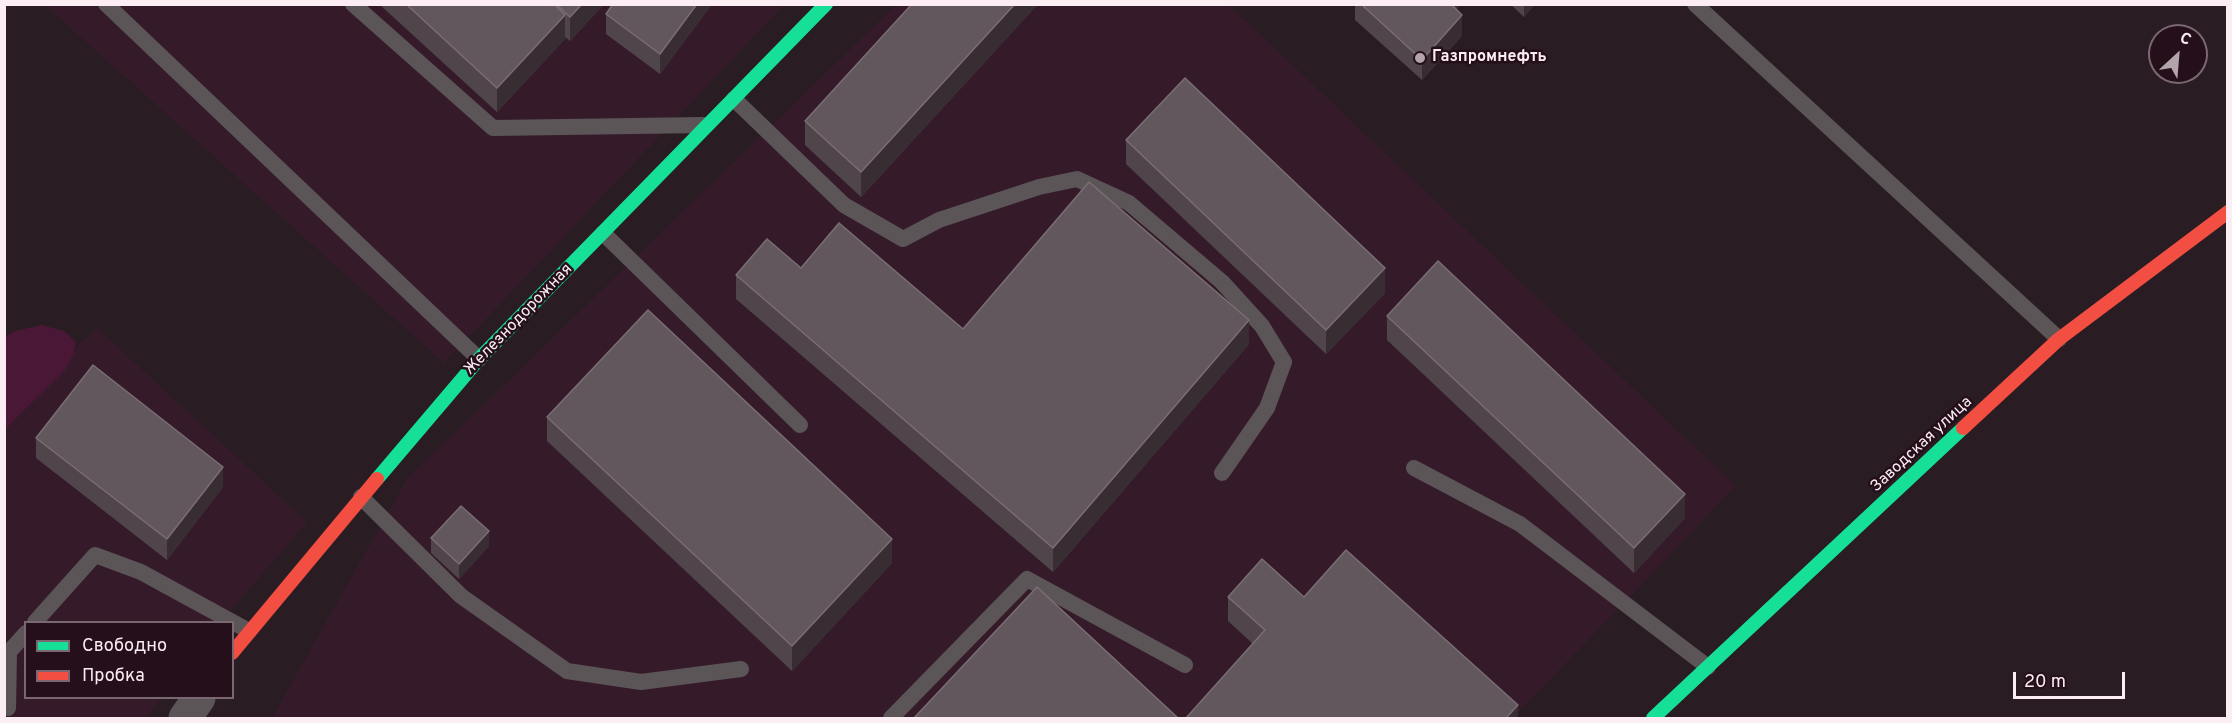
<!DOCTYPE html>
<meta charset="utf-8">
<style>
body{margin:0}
#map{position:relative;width:2232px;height:723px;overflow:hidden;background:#291d23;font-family:Overpass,sans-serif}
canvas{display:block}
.frame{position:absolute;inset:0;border:6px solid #fcecf3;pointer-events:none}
.legend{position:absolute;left:24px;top:621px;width:210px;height:78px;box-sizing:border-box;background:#240f1b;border:2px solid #7a6771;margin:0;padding:8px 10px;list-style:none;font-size:18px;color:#fcecf3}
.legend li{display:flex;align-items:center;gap:12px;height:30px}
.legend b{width:30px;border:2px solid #7a6771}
.north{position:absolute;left:2148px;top:24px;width:60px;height:60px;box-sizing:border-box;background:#240f1b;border:2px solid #7a6771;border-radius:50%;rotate:26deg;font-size:16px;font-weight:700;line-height:24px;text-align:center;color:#fcecf3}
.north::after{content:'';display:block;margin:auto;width:21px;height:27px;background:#b2a4aa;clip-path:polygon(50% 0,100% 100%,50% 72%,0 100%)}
.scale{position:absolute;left:2013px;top:672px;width:112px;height:27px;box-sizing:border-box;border:3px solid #fcecf3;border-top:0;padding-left:8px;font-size:18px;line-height:21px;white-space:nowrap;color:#fcecf3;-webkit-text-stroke:4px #240f1b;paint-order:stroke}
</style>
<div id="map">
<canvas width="2232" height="723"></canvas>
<div class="frame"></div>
<ul class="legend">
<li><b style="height:8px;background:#16e098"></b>Свободно</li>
<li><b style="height:8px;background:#f24e42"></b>Пробка</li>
</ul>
<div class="north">С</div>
<div class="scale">20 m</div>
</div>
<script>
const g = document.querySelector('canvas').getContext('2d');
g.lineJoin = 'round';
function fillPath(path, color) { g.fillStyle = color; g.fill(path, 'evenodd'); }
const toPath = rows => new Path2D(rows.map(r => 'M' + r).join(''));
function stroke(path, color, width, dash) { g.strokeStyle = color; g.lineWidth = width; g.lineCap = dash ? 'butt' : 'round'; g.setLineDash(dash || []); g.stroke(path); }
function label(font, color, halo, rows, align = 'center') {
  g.font = font + ' Overpass,sans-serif'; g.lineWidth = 5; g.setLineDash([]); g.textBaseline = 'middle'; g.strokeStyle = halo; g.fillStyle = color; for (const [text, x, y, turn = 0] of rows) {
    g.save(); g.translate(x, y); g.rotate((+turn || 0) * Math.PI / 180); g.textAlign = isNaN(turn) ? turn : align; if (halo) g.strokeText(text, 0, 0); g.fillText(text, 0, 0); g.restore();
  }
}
const built = toPath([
 [45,5,784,5,444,363],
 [896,5,1229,5,1736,486,1513,718,272,718,407,479],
 [97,328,307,522,221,622,26,622,26,698,161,698,147,718,5,718,5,414]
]);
const green = toPath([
 [42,325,64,331,76,342,73,355,65,370,5,429,5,337,15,331]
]);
const lane = toPath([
 [106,4,479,359],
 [353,4,493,128,704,125],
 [1695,4,2059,339],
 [734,99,844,205,903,239,939,220,1039,187,1077,179,1129,203,1222,282,1262,326,1284,362,1267,408,1222,473],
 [603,233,800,425],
 [1414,468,1520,524,1708,667],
 [361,497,461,596,567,671,641,682,741,669],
 [35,622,95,555,141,572,249,631],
 [8,708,9,652,26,633],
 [891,718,1027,579,1185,665]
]);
const street = toPath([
 [185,718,199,698]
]);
const fast = toPath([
 [377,479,479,359,826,4],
 [1653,718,1963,428]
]);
const jam = toPath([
 [1963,428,2059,339,2228,212],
 [232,653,377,479]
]);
const wall = toPath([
 [379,4,604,4,570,41,565,37,565,39,497,112],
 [712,4,660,74,606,34,606,14],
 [912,4,1038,4,861,197,805,145,805,121],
 [1355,4,1461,4,1456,10,1462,36,1422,80,1355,20],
 [1510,4,1535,4,1524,17],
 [1126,140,1385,293,1326,354,1126,164],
 [801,268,963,329,1249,344,1053,572,736,299,736,275],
 [1387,316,1685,518,1634,573,1387,340],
 [547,417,892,563,792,671,547,441],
 [36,438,223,487,167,560,36,458],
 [431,538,489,546,459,579,431,553],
 [1228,597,1304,597,1518,718,1253,644,1228,621]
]);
const shadedWall = toPath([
 [582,4,604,4,570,41,570,17],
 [697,4,712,4,660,74,660,54],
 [1015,4,1038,4,861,197,861,172],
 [1446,4,1461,4,1446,21],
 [1524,4,1535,4,1524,17],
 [565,15,565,39,497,112,497,88],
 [1462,15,1462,36,1422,80,1422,60],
 [1385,268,1385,293,1326,354,1326,330],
 [1249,320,1249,344,1053,572,1053,548],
 [223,467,223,487,167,560,167,539],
 [1685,494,1685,518,1634,573,1634,548],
 [489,531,489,546,459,579,459,564],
 [892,539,892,563,792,671,792,646],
 [1518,705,1518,718,1506,718]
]);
const building = toPath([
 [406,4,554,4,565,15,497,88,406,4],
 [556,4,582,4,570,17,556,4],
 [613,4,697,4,660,54,606,14,613,4],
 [912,4,1015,4,861,172,805,121,912,4],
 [1361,4,1451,4,1462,15,1422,60,1361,4],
 [1185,78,1385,268,1326,330,1126,140,1185,78],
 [1089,182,1249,320,1053,548,736,275,767,239,801,268,839,223,963,329,1089,182],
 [1438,261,1685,494,1634,548,1387,316,1438,261],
 [648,310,892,539,792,646,547,417,648,310],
 [93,365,223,467,167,539,36,438,93,365],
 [461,506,489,531,459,564,431,538,461,506],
 [1346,550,1518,705,1506,718,1186,718,1265,630,1228,597,1262,559,1304,597,1346,550],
 [1037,587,1178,718,914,718,1037,587]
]);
const markers = [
 [1420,58,6,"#b2a4aa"]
];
const poiNames = [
 ["Газпромнефть",1432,58]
];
const streetNames = [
 ["Железнодорожная",519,320,-46],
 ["Заводская улица",1922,445,-43]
];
fillPath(built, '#351b2a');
fillPath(green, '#4a1836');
stroke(lane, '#5b5558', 16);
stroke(street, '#5b5558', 33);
stroke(fast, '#16e098', 14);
stroke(jam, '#f24e42', 14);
fillPath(wall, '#4f454a');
fillPath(shadedWall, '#382d33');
fillPath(building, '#62575c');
stroke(building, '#7a6e74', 1.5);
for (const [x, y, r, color] of markers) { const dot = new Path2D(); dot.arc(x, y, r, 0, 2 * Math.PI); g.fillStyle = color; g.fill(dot); stroke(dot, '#240f1b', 2); }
label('bold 16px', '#fcecf3', '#240f1b', poiNames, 'left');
label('16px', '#fcecf3', '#240f1b', streetNames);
</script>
